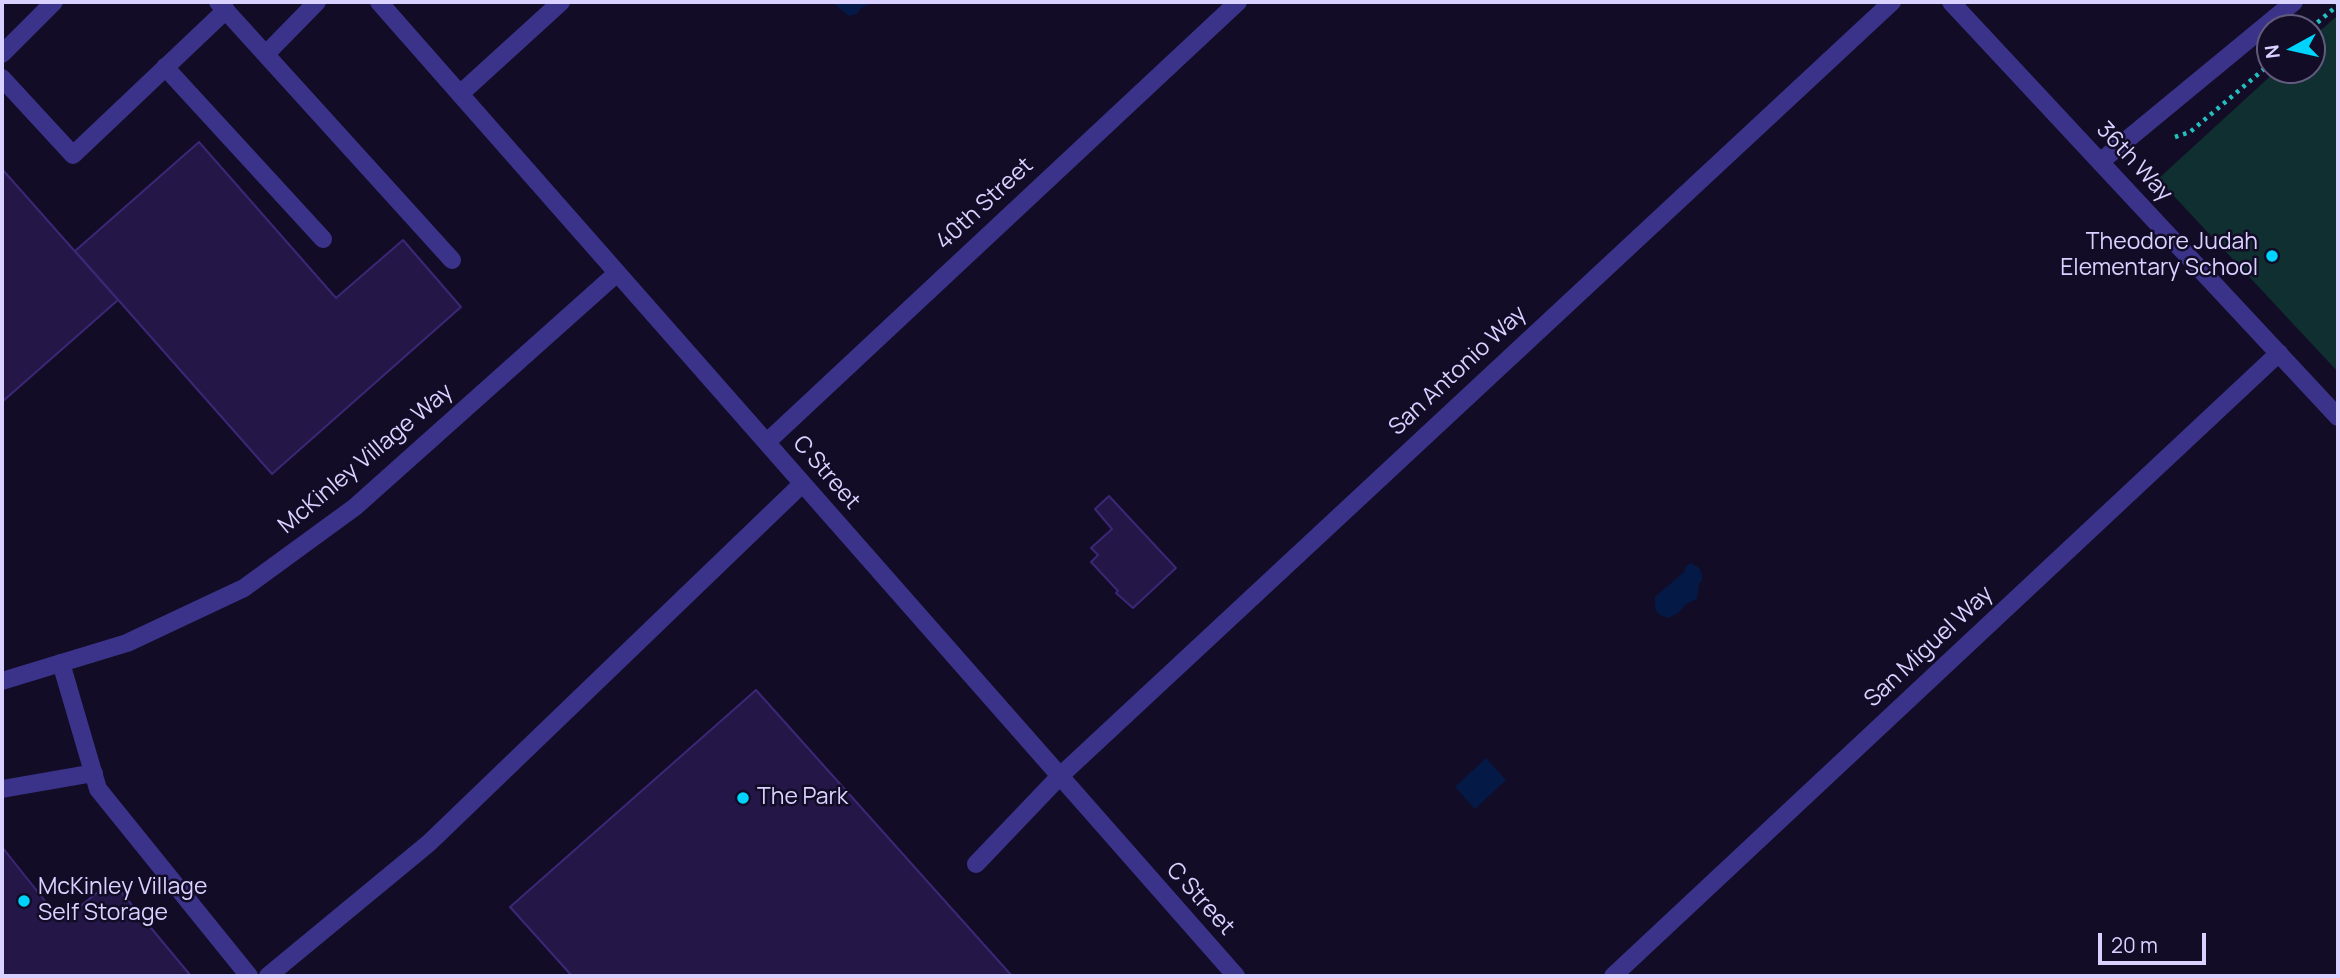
<!DOCTYPE html>
<style>
body{margin:0}
#map{position:relative;width:2340px;height:978px;overflow:hidden;background:#120c26;font-family:Manrope,sans-serif}
canvas{display:block}
.frame{position:absolute;inset:0;border:4px solid #d9d1ff;pointer-events:none}
.north{position:absolute;left:2256px;top:14px;width:70px;height:70px;box-sizing:border-box;background:#120c26;border:2px solid #625b7d;border-radius:50%;rotate:262deg;font-size:19px;font-weight:700;line-height:28px;text-align:center;color:#d9d1ff}
.north::after{content:'';display:block;margin:auto;width:24px;height:32px;background:#00d4fc;clip-path:polygon(50% 0,100% 100%,50% 72%,0 100%)}
.scale{position:absolute;left:2098px;top:933px;width:108px;height:32px;box-sizing:border-box;border:4px solid #d9d1ff;border-top:0;padding-left:9px;font-size:21px;line-height:24px;white-space:nowrap;color:#d9d1ff;-webkit-text-stroke:5px #120c26;paint-order:stroke}
</style>
<div id="map">
<canvas width="2340" height="978"></canvas>
<div class="frame"></div>
<div class="north">N</div>
<div class="scale">20 m</div>
</div>
<script>
const g = document.querySelector('canvas').getContext('2d');
g.lineJoin = 'round';
function fillPath(path, color) { g.fillStyle = color; g.fill(path, 'evenodd'); }
const toPath = rows => new Path2D(rows.map(r => 'M' + r).join(''));
function stroke(path, color, width, dash) { g.strokeStyle = color; g.lineWidth = width; g.lineCap = dash ? 'butt' : 'round'; g.setLineDash(dash || []); g.stroke(path); }
function label(font, color, halo, rows, align = 'center') {
  g.font = font + ' Manrope,sans-serif'; g.lineWidth = 5; g.setLineDash([]); g.textBaseline = 'middle'; g.strokeStyle = halo; g.fillStyle = color; for (const [text, x, y, turn = 0] of rows) {
    g.save(); g.translate(x, y); g.rotate((+turn || 0) * Math.PI / 180); g.textAlign = isNaN(turn) ? turn : align; if (halo) g.strokeText(text, 0, 0); g.fillText(text, 0, 0); g.restore();
  }
}
const green = toPath([
 [2338,15,2338,372,2158,179,2277,70,2312,70,2312,38]
]);
const water = toPath([
 [832,2,874,2,861,8,857,14,849,16],
 [1691,563,1699,568,1702,574,1702,581,1699,584,1697,599,1686,604,1678,613,1668,618,1660,615,1655,609,1655,597,1684,572,1686,566],
 [1486,758,1506,780,1475,809,1455,787]
]);
const building = toPath([
 [199,142,336,298,403,240,461,307,272,474,75,251,199,142],
 [2,169,118,300,2,402,2,169],
 [1109,496,1176,568,1133,608,1116,593,1118,591,1091,562,1098,555,1091,548,1112,529,1095,509,1109,496],
 [756,690,1012,976,572,976,510,907,756,690],
 [2,847,61,921,112,881,191,976,2,976,2,847]
]);
const path = toPath([
 [2311,28,2338,5],
 [2175,137,2190,132,2270,64]
]);
const service = toPath([
 [218,2,452,260],
 [2,54,54,2],
 [266,54,317,2],
 [165,67,323,239],
 [2,78,73,155,226,10],
 [2100,162,2294,2],
 [61,663,98,789,249,976],
 [2,789,94,773],
 [976,864,1059,777],
 [268,976,429,843,802,484]
]);
const minor = toPath([
 [1951,2,2338,417],
 [460,94,561,2],
 [767,442,1238,2],
 [2,681,127,643,244,588,355,507,616,274],
 [1059,777,1892,2],
 [1613,976,2279,353]
]);
const tertiary = toPath([
 [379,2,1236,976]
]);
const markers = [
 [2272,256,7,"#00d4fc"],
 [743,798,7,"#00d4fc"],
 [24,901,7,"#00d4fc"]
];
const streetNames = [
 ["36th Way",2134,162,47],
 ["40th Street",985,204,-43],
 ["San Antonio Way",1458,371,-43],
 ["McKinley Village Way",366,459,-40],
 ["C Street",826,473,49],
 ["San Miguel Way",1929,647,-43],
 ["C Street",1200,899,48]
];
const poiNames = [
 ["Theodore Judah",2258,243,"right"],
 ["Elementary School",2258,269,"right"],
 ["The Park",757,798],
 ["McKinley Village",38,888],
 ["Self Storage",38,914]
];
fillPath(green, '#0f2f30');
fillPath(water, '#051946');
fillPath(building, '#241748');
stroke(building, '#3b2776', 2);
stroke(path, '#24c0c0', 4.5, [3.5, 5]);
stroke(service, '#3b3389', 18);
stroke(minor, '#3b3389', 18);
stroke(tertiary, '#3b3389', 18);
for (const [x, y, r, color] of markers) { const dot = new Path2D(); dot.arc(x, y, r, 0, 2 * Math.PI); g.fillStyle = color; g.fill(dot); stroke(dot, '#120c26', 2.5); }
label('23px', '#d9d1ff', '#120c26', streetNames);
label('23px', '#d9d1ff', '#120c26', poiNames, 'left');
</script>
